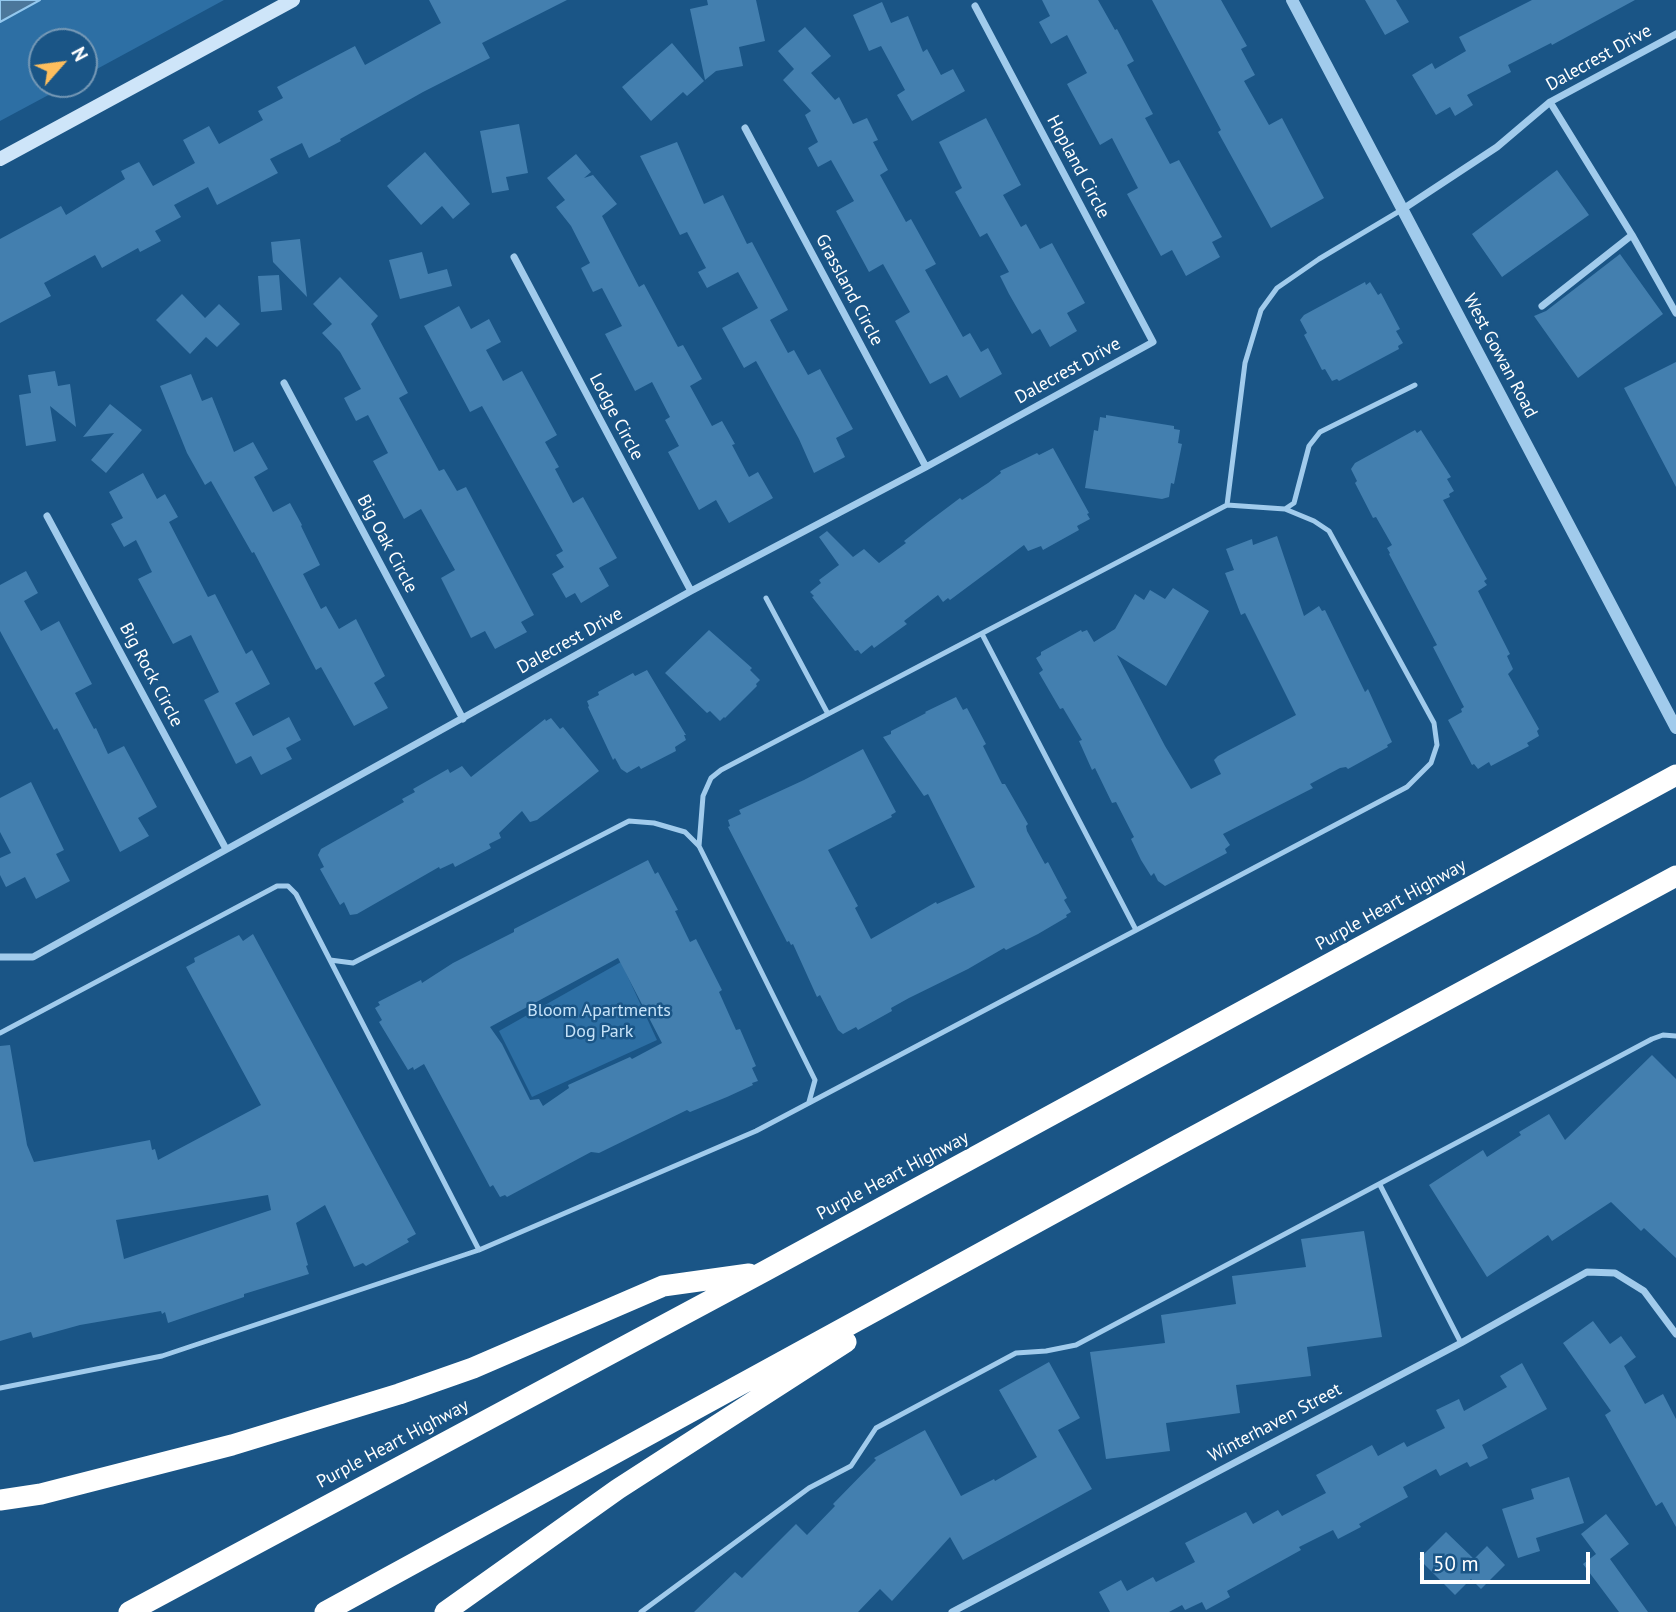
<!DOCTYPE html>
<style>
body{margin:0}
#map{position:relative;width:1676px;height:1612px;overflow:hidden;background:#1a5586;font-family:"PT Sans",sans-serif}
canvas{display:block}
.north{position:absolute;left:28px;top:28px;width:70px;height:70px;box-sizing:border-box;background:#1a5586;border:2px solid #7699b6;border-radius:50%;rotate:62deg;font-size:19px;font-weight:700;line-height:28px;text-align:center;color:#fff}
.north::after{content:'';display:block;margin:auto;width:24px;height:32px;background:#febe5d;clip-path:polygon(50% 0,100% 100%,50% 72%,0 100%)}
.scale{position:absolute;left:1420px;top:1552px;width:170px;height:32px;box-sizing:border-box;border:4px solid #fff;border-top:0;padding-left:9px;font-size:21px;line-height:24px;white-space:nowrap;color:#fff;-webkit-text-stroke:5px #1a5586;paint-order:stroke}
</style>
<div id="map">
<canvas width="1676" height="1612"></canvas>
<div class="north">N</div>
<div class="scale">50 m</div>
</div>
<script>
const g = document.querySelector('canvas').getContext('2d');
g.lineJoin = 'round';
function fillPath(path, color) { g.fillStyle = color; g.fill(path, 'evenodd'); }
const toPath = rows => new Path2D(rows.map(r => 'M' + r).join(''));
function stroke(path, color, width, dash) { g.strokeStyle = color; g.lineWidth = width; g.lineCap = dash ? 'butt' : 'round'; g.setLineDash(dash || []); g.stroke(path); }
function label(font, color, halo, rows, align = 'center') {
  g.font = font + ' "PT Sans",sans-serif'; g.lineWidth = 5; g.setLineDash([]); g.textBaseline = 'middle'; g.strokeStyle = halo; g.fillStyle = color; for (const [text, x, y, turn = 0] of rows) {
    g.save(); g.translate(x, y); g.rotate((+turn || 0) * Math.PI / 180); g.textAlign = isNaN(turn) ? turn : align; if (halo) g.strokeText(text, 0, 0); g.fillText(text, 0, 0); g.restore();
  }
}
const green = toPath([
 [0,0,224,0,84,76,84,42,42,42,42,84,69,84,0,121],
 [621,962,657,1040,532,1097,499,1031]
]);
const water = toPath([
 [0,0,40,0,0,22,0,0]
]);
const building = toPath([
 [429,0,567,0,482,43,490,58,423,92,340,139,341,141,309,158,302,143,270,159,278,173,217,205,208,187,174,205,181,217,155,231,161,241,140,252,138,248,102,268,95,255,44,283,51,296,0,323,0,239,61,206,66,215,125,179,121,171,139,162,153,186,195,163,183,140,209,126,219,144,263,120,258,111,283,98,277,87,355,46,365,65,441,23],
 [707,0,756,0,765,41,739,47,743,66,716,71,705,80,690,9,708,5],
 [1042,0,1098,0,1115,30,1117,29,1134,61,1127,65,1153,114,1145,118,1170,164,1179,160,1222,237,1212,242,1220,257,1186,276,1172,250,1161,256,1127,194,1138,188,1112,138,1100,145,1067,84,1087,73,1067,35,1051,44,1039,22,1050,16],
 [1152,0,1221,0,1247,46,1241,49,1255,75,1244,81,1269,125,1282,118,1324,198,1271,228,1218,132,1221,130],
 [1365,0,1396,0,1409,22,1385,35],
 [1532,0,1635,0,1552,45,1551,43,1508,65,1511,72,1467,95,1473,105,1455,116,1450,107,1436,115,1412,75,1432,63,1435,69,1466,51,1459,37],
 [882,2,891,23,908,16,923,52,927,49,941,75,953,69,965,91,912,121,897,95,905,90,881,46,869,51,853,15],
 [805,27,831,56,811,73,835,100,839,97,853,124,867,118,878,140,873,142,888,170,880,175,906,222,911,219,936,264,925,270,963,337,970,333,981,352,988,348,1002,374,960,398,947,375,930,384,895,321,910,312,883,264,869,272,836,211,854,201,831,160,818,167,808,148,818,142,805,115,811,111,783,80,794,69,778,51],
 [672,43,704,81,687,96,683,92,651,121,622,87],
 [986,118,1021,185,1003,195,1021,227,1026,224,1040,249,1052,243,1085,303,1067,313,1077,331,1050,347,1040,329,1032,334,1009,294,1000,276,1009,272,987,233,980,237,955,192,962,188,939,142],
 [519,124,528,173,506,177,509,190,492,193,480,131],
 [677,142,704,204,723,195,747,244,752,242,788,310,770,320,788,353,794,350,808,375,820,369,853,429,836,438,845,457,814,473,799,439,756,361,744,368,722,328,758,308,738,272,707,288,698,272,706,268,687,232,680,235,640,156],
 [425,152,470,204,453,219,442,206,421,225,387,186],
 [576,154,591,172,584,178,593,175,617,204,602,216,639,287,644,284,678,347,683,345,702,379,690,386,712,426,722,421,735,444,732,445,749,477,758,472,773,498,729,523,716,500,699,510,668,452,679,446,665,420,670,417,652,382,635,391,605,334,622,326,602,288,593,292,581,268,590,263,571,226,556,207,565,200,547,178],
 [1557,170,1589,215,1502,277,1472,234],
 [300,239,307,297,273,262,271,242],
 [422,252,428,274,447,269,452,286,400,299,389,260],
 [1620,254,1663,314,1578,378,1534,316,1546,311],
 [279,275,282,310,261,312,258,276],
 [340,277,378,316,371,324,408,393,399,398,439,471,444,469,457,491,466,487,534,615,521,622,527,632,495,649,485,631,471,638,441,578,455,570,421,509,404,519,373,461,388,453,368,415,356,421,344,398,361,389,340,352,322,333,332,324,313,304],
 [1365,282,1366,285,1370,282,1378,295,1381,293,1400,329,1396,331,1403,343,1398,346,1399,349,1339,381,1337,379,1332,381,1325,369,1322,370,1304,335,1307,333,1300,320,1304,315],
 [182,294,205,318,219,304,240,324,217,347,206,337,190,354,156,320],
 [459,306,471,329,489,319,501,342,486,350,503,381,522,371,557,435,545,442,559,467,555,469,573,503,583,497,617,558,599,568,609,586,581,603,575,593,566,598,552,574,564,567,556,555,563,551,482,406,470,412,424,326],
 [1676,362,1676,487,1624,388],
 [55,371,58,386,70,384,76,427,50,406,56,441,26,446,19,395,31,393,28,375],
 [191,374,202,401,212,397,234,452,253,442,268,469,254,477,273,512,290,503,302,525,301,526,320,565,303,574,321,609,326,606,339,629,356,619,385,676,374,683,388,708,354,726,321,667,316,670,254,552,252,553,211,481,205,485,187,453,160,386],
 [110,404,142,430,106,473,91,460,114,433,83,437],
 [1106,415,1174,426,1174,429,1180,430,1178,443,1182,444,1174,484,1171,483,1169,497,1162,499,1085,488,1094,430,1098,431,1100,417,1106,418],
 [1415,430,1417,433,1421,430,1451,477,1447,479,1454,491,1449,494,1450,497,1443,500,1487,579,1484,581,1487,585,1478,591,1510,654,1507,656,1513,669,1508,674,1539,729,1537,731,1539,736,1527,743,1529,746,1491,766,1489,762,1478,769,1474,764,1472,765,1448,720,1462,712,1461,709,1464,707,1433,647,1437,645,1389,554,1390,553,1387,548,1392,545,1376,517,1373,518,1355,483,1357,481,1351,469,1355,463],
 [1053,448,1089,513,1087,514,1090,519,1077,526,1079,530,1043,550,1041,546,1028,551,1024,545,950,600,948,598,943,602,938,595,904,621,907,624,874,648,872,645,861,654,858,650,855,651,812,597,814,596,810,592,821,583,819,580,839,565,819,537,827,531,853,557,864,549,879,563,906,543,904,541,928,522,960,498,962,500,988,483,1001,473,1000,471,1037,453,1039,455],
 [143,473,157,499,165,494,178,517,169,522,208,597,215,594,246,654,252,650,270,684,235,703,253,736,289,717,301,740,286,748,292,759,261,775,251,756,236,764,204,700,219,692,191,635,173,644,138,579,152,572,136,540,124,547,111,524,123,518,109,492],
 [1277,536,1304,616,1319,606,1322,611,1325,610,1365,692,1368,689,1392,742,1387,745,1388,747,1348,769,1346,767,1340,768,1310,784,1313,788,1223,834,1230,845,1225,849,1227,853,1165,886,1158,881,1154,873,1151,876,1141,860,1131,839,1134,837,1116,802,1112,803,1095,768,1092,770,1079,741,1082,740,1063,708,1060,709,1039,673,1043,670,1036,658,1041,655,1041,652,1081,630,1082,632,1087,630,1094,642,1115,629,1135,594,1144,600,1150,590,1165,599,1173,588,1209,611,1166,686,1117,655,1165,746,1191,789,1221,774,1214,760,1218,756,1296,715,1245,613,1241,615,1225,573,1234,570,1226,549,1252,539,1253,545],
 [26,571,38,593,24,601,41,631,59,621,92,684,75,693,94,729,96,728,108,754,124,746,157,807,138,818,149,836,120,852,57,728,54,730,0,631,0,585],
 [709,630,752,668,750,670,760,680,756,684,757,686,725,718,724,717,720,721,710,711,707,713,665,673],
 [647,670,686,735,684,735,686,740,675,747,676,751,641,769,639,766,627,773,621,769,615,758,613,760,588,707,589,706,587,701,599,695,598,692,633,673,635,676],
 [956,697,963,710,967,708,986,744,983,746,1002,784,1005,784,1028,824,1026,826,1027,831,1045,864,1048,862,1067,898,1064,900,1071,912,1066,915,1067,917,1038,934,1006,950,1004,948,968,969,909,998,891,1008,892,1011,858,1030,856,1027,843,1034,838,1030,820,995,817,997,793,944,791,945,789,941,787,942,728,827,730,826,728,820,741,814,739,810,804,780,863,749,896,812,891,815,892,817,828,850,858,906,855,908,871,939,936,902,937,904,975,887,928,794,924,796,883,737,891,734,891,731,926,713,925,712],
 [551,718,560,729,563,727,599,771,537,820,530,822,522,811,499,833,501,838,489,844,491,848,455,867,453,863,440,869,439,867,357,914,350,915,344,902,340,905,320,869,324,867,318,855,321,849,404,802,402,799,415,792,413,789,448,769,450,773,462,766,471,777,545,719,546,721],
 [31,782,64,850,56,854,70,881,36,899,25,877,6,887,0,875,0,858,11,853,0,832,0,798],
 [648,860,655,874,658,872,678,910,675,911,690,942,696,939,722,990,719,992,736,1030,740,1029,756,1066,752,1068,758,1081,752,1083,753,1085,727,1097,690,1112,687,1110,599,1153,591,1152,507,1197,505,1195,500,1197,493,1185,490,1187,424,1064,414,1070,413,1067,408,1070,379,1022,382,1020,375,1008,380,1005,378,1002,421,980,422,983,453,963,514,932,514,929],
 [618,958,662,1043,632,1059,630,1057,568,1085,569,1088,543,1106,539,1099,530,1100,502,1044,490,1027],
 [253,934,416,1234,407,1239,409,1242,366,1266,363,1263,354,1267,325,1205,296,1223,308,1265,306,1266,309,1274,244,1294,244,1297,168,1323,165,1312,162,1314,161,1311,80,1325,33,1338,31,1332,0,1341,0,1046,10,1045,27,1145,34,1162,150,1140,152,1150,155,1149,158,1160,261,1105,186,967,195,962,194,958,239,935,243,941],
 [268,1195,271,1210,124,1259,116,1220],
 [1652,1055,1676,1079,1676,1258,1644,1228,1641,1231,1611,1202,1552,1241,1548,1235,1487,1277,1429,1185,1483,1150,1487,1157,1521,1135,1519,1132,1549,1114,1565,1140],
 [1364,1231,1382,1337,1307,1347,1311,1376,1236,1385,1240,1413,1166,1423,1170,1451,1106,1459,1090,1352,1165,1343,1161,1315,1236,1304,1232,1276,1306,1267,1301,1239],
 [1593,1321,1610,1344,1621,1336,1636,1357,1624,1366,1645,1404,1663,1394,1676,1419,1676,1527,1662,1502,1656,1506,1605,1415,1611,1411,1563,1343],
 [1049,1362,1080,1418,1058,1430,1092,1489,963,1560,950,1537,892,1601,880,1589,858,1612,694,1612,735,1572,742,1578,796,1524,807,1535,835,1506,833,1504,876,1460,874,1458,925,1430,961,1496,994,1479,995,1481,1037,1457,999,1390],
 [1522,1363,1547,1409,1482,1445,1488,1458,1470,1467,1467,1462,1440,1476,1436,1469,1403,1487,1408,1497,1359,1524,1361,1527,1338,1539,1333,1530,1299,1547,1301,1550,1227,1591,1230,1597,1206,1610,1202,1602,1185,1610,1182,1605,1169,1612,1110,1612,1099,1592,1121,1580,1127,1591,1153,1577,1156,1582,1195,1562,1185,1543,1246,1512,1253,1524,1278,1510,1282,1516,1326,1493,1316,1475,1372,1445,1378,1456,1404,1442,1407,1447,1445,1428,1436,1410,1459,1399,1464,1411,1507,1387,1500,1376],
 [1569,1477,1584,1523,1536,1538,1540,1551,1518,1558,1502,1509,1534,1499,1531,1489],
 [1606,1514,1629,1544,1610,1559,1648,1612,1619,1612,1583,1564,1596,1554,1581,1534],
 [1446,1532,1474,1559,1487,1546,1505,1565,1481,1589,1471,1579,1455,1595,1419,1559]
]);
const service = toPath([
 [1227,505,1245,363,1261,310,1277,288,1319,259,1403,209],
 [766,598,828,714],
 [982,634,1136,930],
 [699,846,703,796,711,778,721,770,1227,505,1285,509,1294,503,1309,446,1320,432,1415,385],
 [330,960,353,963,629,821,654,823,685,832,699,846,815,1080,809,1102],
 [0,1033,277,886,288,886,296,894,479,1250],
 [1380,1185,1461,1343],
 [0,1388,162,1356,479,1250,756,1131,1407,787,1431,763,1437,745,1434,723,1329,531,1314,521,1285,509],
 [641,1612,809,1488,851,1466,876,1428,1016,1353,1046,1351,1076,1345,1652,1039,1663,1035,1676,1036]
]);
const minor = toPath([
 [1550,102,1632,235,1676,313],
 [745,128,926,467],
 [1403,209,1497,147,1550,102,1676,34],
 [514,257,691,591],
 [1542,306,1632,235],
 [284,383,463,719],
 [47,516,226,849],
 [0,957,33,957,691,591,926,467,1153,342,975,6],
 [952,1612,1461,1343,1587,1272,1615,1273,1644,1291,1676,1334]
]);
const tertiary = toPath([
 [1292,0,1676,728]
]);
const secondary = toPath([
 [0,159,293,0]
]);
const motorway = toPath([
 [0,1500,41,1494,232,1445,399,1394,473,1368,663,1286,749,1274],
 [129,1612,765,1271,1676,775],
 [325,1612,1178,1145,1676,876],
 [445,1612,618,1489,846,1342]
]);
const streetNames = [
 ["Dalecrest Drive",1599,58,-29],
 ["Hopland Circle",1078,167,62],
 ["Grassland Circle",849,290,62],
 ["West Gowan Road",1500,356,62],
 ["Dalecrest Drive",1068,371,-29],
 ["Lodge Circle",616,417,62],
 ["Big Oak Circle",387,544,62],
 ["Dalecrest Drive",570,641,-29],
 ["Big Rock Circle",151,675,62],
 ["Purple Heart Highway",1391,905,-29],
 ["Purple Heart Highway",893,1176,-28],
 ["Winterhaven Street",1275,1423,-28],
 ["Purple Heart Highway",393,1444,-28]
];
const parkNames = [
 ["Bloom Apartments",599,1011],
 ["Dog Park",599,1032]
];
fillPath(green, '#2d6fa4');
fillPath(water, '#4c779b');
stroke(water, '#94c8ee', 2);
fillPath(building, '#437faf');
stroke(service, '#a1cbec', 5);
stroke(minor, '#a1cbec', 7);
stroke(tertiary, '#a1cbec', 12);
stroke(secondary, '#cee5f9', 14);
stroke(motorway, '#fff', 21);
label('18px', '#fff', '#1a5586', streetNames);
label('18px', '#c6e3f9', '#1a5586', parkNames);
</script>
